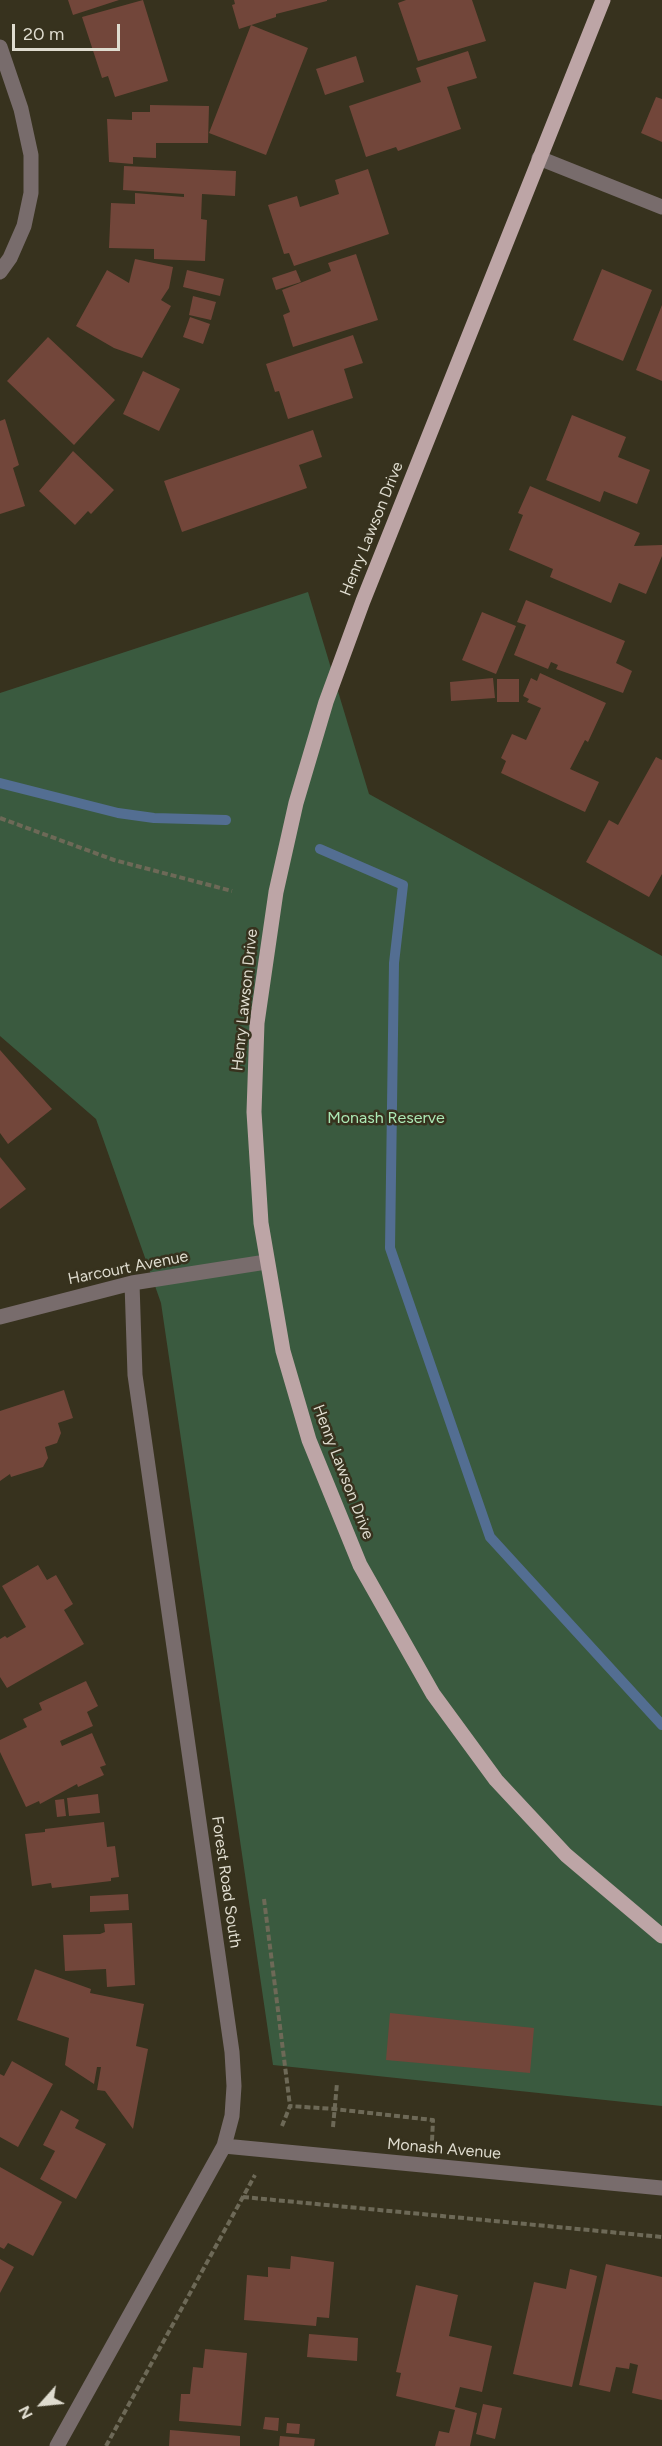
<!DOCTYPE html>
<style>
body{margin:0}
#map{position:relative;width:662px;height:2446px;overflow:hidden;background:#37321e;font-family:Figtree,sans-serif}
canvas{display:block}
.north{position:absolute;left:12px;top:2374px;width:60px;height:60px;-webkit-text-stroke:4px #37321e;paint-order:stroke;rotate:243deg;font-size:16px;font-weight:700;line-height:24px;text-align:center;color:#dfdccf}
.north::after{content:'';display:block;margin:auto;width:21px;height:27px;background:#dfdccf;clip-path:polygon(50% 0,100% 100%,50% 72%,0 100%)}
.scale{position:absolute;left:12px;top:24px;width:108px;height:27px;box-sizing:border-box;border:3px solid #dfdccf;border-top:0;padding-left:8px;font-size:18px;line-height:21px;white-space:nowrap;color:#dfdccf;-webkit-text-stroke:4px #37321e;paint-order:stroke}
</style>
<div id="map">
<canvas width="662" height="2446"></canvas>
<div class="north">N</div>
<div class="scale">20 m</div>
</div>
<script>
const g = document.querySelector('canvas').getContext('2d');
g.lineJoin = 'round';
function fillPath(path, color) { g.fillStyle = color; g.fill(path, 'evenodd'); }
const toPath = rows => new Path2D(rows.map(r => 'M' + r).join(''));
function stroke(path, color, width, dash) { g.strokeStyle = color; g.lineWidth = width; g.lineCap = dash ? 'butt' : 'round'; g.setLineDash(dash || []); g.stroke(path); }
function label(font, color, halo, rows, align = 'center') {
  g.font = font + ' Figtree,sans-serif'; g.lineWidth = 5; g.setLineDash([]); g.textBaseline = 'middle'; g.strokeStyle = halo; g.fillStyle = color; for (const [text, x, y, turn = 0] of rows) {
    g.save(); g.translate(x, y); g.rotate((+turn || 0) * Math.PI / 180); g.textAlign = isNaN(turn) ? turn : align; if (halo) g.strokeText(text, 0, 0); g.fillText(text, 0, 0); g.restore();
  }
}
const green = toPath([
 [308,592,369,794,662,956,662,2106,273,2065,161,1303,96,1119,0,1036,0,693]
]);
const stream = toPath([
 [0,783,118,813,154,818,226,820],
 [320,849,403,885,394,963,390,1248,490,1537,662,1725]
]);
const building = toPath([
 [68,0,119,0,73,15],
 [143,0,168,81,115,97,108,76,102,78,82,17],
 [234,0,327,0,327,1,276,14,276,17,239,29,232,5,235,4],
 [406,0,472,0,486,41,418,61,398,3],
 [251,25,308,48,266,155,209,133],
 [468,51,477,78,447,87,461,129,398,151,396,147,366,157,349,106,421,82,416,68],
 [356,56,364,82,325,95,316,69],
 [656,97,662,99,662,142,641,133],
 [150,105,209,106,208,143,156,143,156,158,133,157,133,164,109,162,107,119,132,120,132,112,150,112],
 [124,166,236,171,235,196,202,194,201,219,207,220,205,261,154,259,154,249,109,248,111,203,135,204,135,193,184,197,184,194,123,190],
 [368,169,389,234,294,266,289,253,284,254,268,205,297,196,300,207,339,194,335,180],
 [356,254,378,320,293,347,283,315,290,312,282,290,331,271,328,263],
 [135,259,173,267,169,288,161,300,171,306,142,358,114,348,76,326,107,270,129,283],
 [602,269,652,290,623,361,573,340],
 [187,270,224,279,220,296,183,287],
 [296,270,301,282,276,290,272,278],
 [193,296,216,302,211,320,189,315],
 [662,305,662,381,636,370],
 [190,317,210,324,203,344,183,337],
 [353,335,363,363,344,369,353,398,288,419,279,391,275,392,266,364],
 [48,337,115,400,74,445,7,381],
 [143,371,180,389,159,431,123,414],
 [572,415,626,437,618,457,650,470,637,504,604,491,600,502,546,480],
 [5,419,19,465,13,468,25,506,0,514,0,421],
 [313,430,322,457,299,465,307,488,182,532,164,481],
 [73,451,114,490,91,514,88,511,75,525,39,491],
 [530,486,640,533,634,546,662,545,662,556,646,594,619,583,611,603,550,577,553,569,509,550,523,515,518,513],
 [526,600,625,641,616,663,632,671,623,693,556,669,558,665,551,662,548,669,514,655,526,625,517,622],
 [482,612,516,626,496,674,462,660],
 [540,673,606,703,588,742,585,740,570,769,599,782,585,812,501,773,506,761,501,758,512,734,526,740,541,708,527,702,529,699,523,696,531,678,537,681],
 [493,678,495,698,451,701,450,682],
 [497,679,519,679,519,702,497,702],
 [656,757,662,760,662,874,649,897,586,862,609,820,618,825],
 [0,1050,52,1109,8,1144,0,1133],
 [0,1157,26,1189,0,1209],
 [64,1390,73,1418,58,1423,61,1433,57,1443,45,1447,48,1458,43,1467,11,1477,10,1474,0,1481,0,1411],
 [38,1565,47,1580,56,1575,73,1604,64,1610,84,1644,7,1688,0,1677,0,1639,5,1636,7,1638,26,1627,2,1586],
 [86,1681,98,1706,87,1712,93,1726,60,1741,62,1746,92,1733,106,1765,100,1767,104,1775,78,1787,77,1784,40,1804,39,1801,26,1807,0,1752,0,1740,27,1727,23,1719,42,1710,39,1703],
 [98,1794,100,1813,69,1816,67,1798],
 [64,1799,66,1816,57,1817,55,1800],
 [104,1822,107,1847,115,1846,119,1877,111,1878,111,1881,52,1888,51,1883,32,1886,25,1834,45,1832,45,1829],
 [128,1894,129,1910,90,1912,90,1896],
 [132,1923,135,1985,107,1987,106,1969,65,1971,63,1935,100,1934,105,1932,104,1924],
 [35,1969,91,1989,90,1993,144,2004,136,2046,148,2049,133,2129,105,2091,97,2090,101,2067,97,2067,94,2084,65,2065,69,2038,17,2020],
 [390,2013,534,2028,530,2073,386,2060],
 [12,2061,53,2084,18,2147,0,2137,0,2074,4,2076],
 [61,2110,79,2120,75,2128,106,2144,76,2199,40,2179,55,2151,43,2145],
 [0,2167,62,2202,33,2256,8,2243,4,2249,0,2247],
 [291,2256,334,2262,329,2318,317,2317,316,2326,244,2320,247,2275,268,2277,268,2267,290,2269],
 [0,2259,14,2267,0,2293],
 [606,2264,662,2277,662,2400,632,2393,638,2365,630,2363,629,2369,616,2367,610,2392,579,2385],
 [570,2269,597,2276,572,2387,513,2374,534,2282,566,2289],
 [416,2285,458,2295,449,2336,492,2346,482,2392,460,2387,455,2407,477,2413,470,2446,435,2446,439,2431,449,2433,455,2410,396,2396,401,2373,396,2372],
 [309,2334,358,2338,357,2361,307,2357],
 [205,2349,247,2353,241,2426,179,2421,181,2394,190,2394,193,2367,203,2368],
 [483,2404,502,2408,495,2439,476,2434],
 [265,2417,279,2418,278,2431,263,2429],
 [287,2423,300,2424,299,2434,286,2433],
 [170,2430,240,2436,240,2446,169,2446],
 [280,2436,315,2439,314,2446,279,2446]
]);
const path = toPath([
 [0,818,114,860,232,891],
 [264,1899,290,2106],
 [282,2126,290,2106,334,2109,433,2120,432,2141],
 [333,2127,337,2083],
 [243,2197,662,2237],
 [106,2446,255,2175]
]);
const minor = toPath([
 [0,47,21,109,31,155,31,193,24,226,10,258,0,272],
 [539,158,662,207],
 [0,1317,132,1283,266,1262],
 [224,2146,662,2188],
 [57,2446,224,2146,232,2116,234,2086,232,2052,135,1375,132,1283]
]);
const major = toPath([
 [603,0,363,601,326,702,296,803,276,892,257,1023,254,1112,261,1223,283,1351,309,1440,360,1565,433,1694,496,1780,566,1855,662,1936]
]);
const streetNames = [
 ["Henry Lawson Drive",372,529,-68],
 ["Henry Lawson Drive",245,1000,-84],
 ["Harcourt Avenue",128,1268,-11],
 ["Henry Lawson Drive",343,1472,69],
 ["Forest Road South",226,1882,82],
 ["Monash Avenue",444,2149,5]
];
const parkNames = [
 ["Monash Reserve",386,1118]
];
fillPath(green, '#3a5a3f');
stroke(stream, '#536e92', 10);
fillPath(building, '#72463a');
stroke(path, '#6d6957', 4, [6, 3]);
stroke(minor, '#786c6c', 15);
stroke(major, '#bda5a6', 15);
label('16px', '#dfdccf', '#37321e', streetNames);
label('16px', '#ace9b5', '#37321e', parkNames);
</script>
